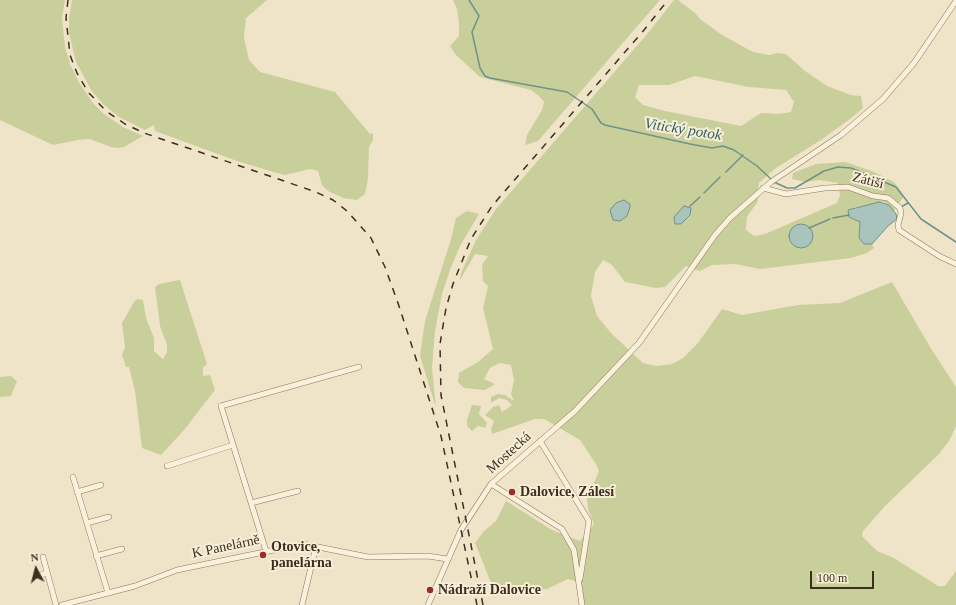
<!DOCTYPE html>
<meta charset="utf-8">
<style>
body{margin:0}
#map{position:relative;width:956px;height:605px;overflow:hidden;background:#f0e4c8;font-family:Georgia,serif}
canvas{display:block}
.north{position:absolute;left:16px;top:549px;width:40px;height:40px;-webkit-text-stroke:3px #f7eed8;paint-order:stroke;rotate:353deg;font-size:11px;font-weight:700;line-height:16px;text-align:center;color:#3d2e20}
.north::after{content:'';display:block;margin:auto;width:14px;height:18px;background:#3d2e20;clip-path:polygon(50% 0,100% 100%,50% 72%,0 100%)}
.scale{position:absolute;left:810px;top:571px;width:64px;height:18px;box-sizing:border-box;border:2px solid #3d2e20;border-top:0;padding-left:5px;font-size:12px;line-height:14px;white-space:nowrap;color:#3d2e20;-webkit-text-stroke:3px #f7eed8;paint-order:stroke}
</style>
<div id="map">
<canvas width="956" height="605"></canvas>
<div class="north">N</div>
<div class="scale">100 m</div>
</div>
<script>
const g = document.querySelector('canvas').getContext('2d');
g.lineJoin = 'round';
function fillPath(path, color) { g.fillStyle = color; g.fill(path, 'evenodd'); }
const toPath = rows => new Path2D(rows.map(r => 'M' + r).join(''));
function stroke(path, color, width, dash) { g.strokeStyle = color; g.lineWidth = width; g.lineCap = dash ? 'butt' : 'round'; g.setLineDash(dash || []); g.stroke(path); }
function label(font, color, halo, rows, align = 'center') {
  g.font = font + ' Georgia,serif'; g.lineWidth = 4; g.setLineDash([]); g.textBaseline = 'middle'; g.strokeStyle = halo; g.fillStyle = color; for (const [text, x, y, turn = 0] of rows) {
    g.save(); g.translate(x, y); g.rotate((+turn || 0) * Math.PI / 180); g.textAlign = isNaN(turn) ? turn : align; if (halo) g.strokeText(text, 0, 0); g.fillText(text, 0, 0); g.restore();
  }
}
const green = toPath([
 [0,0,65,0,62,18,65,47,70,64,80,84,93,103,104,114,123,127,143,136,124,147,118,148,111,147,90,139,78,140,53,145,0,120],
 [72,0,267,0,246,18,244,37,249,60,260,72,335,92,369,133,373,134,373,140,369,147,368,179,365,194,357,200,343,198,328,191,322,185,318,171,310,169,285,175,277,173,237,161,155,131,154,125,145,130,119,117,103,104,91,90,76,62,69,33,69,18],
 [453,0,660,0,538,141,525,145,527,135,542,110,544,102,540,97,531,90,480,77,455,54,450,46,459,36,459,23,457,9],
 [674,0,678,0,695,13,700,19,722,35,753,52,769,55,778,53,786,54,805,71,827,86,851,95,861,96,863,108,850,119,821,140,776,168,759,183,758,201,747,217,746,230,754,236,765,234,837,203,840,195,838,183,820,180,806,182,792,179,793,173,816,164,845,162,872,171,894,182,904,196,894,211,884,202,853,208,851,218,860,222,859,238,872,244,874,248,867,253,851,258,760,269,735,264,712,265,700,271,686,266,665,287,656,288,625,282,612,265,603,260,595,272,591,296,597,316,611,333,643,363,656,366,672,364,683,358,698,343,722,309,742,315,798,305,840,303,892,282,930,347,956,387,956,426,949,441,938,455,885,506,863,531,862,536,877,551,894,558,938,586,945,586,956,571,956,605,584,605,582,583,568,579,547,589,532,591,493,588,475,543,484,531,496,521,506,501,552,530,580,541,594,524,588,509,587,499,599,471,596,464,580,440,544,419,535,419,492,434,491,429,494,421,485,415,493,407,499,405,502,412,512,405,507,400,499,398,491,403,491,397,498,394,505,395,514,401,511,394,514,380,511,365,500,363,490,368,484,379,495,384,485,390,464,388,458,382,459,373,478,362,493,349,483,308,488,286,483,281,482,265,488,256,475,254,460,280,461,273,476,240,496,209,648,33],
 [695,76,749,87,786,90,794,102,791,112,779,114,761,113,741,126,665,111,643,105,635,97,639,85,669,85],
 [467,211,479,214,460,246,450,270,442,294,435,331,432,368,436,408,420,356,425,321,451,239,456,218],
 [180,280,207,364,203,368,203,376,210,375,215,390,184,430,161,455,142,448,135,391,129,367,126,367,122,355,125,347,122,323,134,302,137,299,143,300,146,318,154,338,154,351,163,359,167,352,167,345,160,326,155,287,159,284],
 [11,376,17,381,11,396,0,397,0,377],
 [472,405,481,406,479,414,487,423,485,428,478,426,472,431,467,426,467,420]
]);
const water = toPath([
 [624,200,630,204,630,207,627,216,620,221,613,220,610,210,616,203,624,200],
 [879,202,889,205,896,214,897,219,888,226,872,244,864,244,859,238,860,222,849,217,848,210,879,202],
 [684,206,691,208,690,215,681,224,675,224,674,217,684,206],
 '789 236a12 12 0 1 1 24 0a12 12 0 1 1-24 0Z'
]);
const stream = toPath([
 [469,0,479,16,472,32,480,68,485,76,490,78,567,92,592,109,601,123,605,125,690,144,712,148,723,146,734,150,757,166,771,179],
 [726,172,743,155],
 [774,182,787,188,795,188,824,171,838,167,851,168,896,187,921,219,956,242],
 [704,193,720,177],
 [690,206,700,197],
 [901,207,908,203],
 [833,218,849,215],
 [809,228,830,219]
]);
const minor = toPath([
 [763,188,786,194,825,188,848,187,873,196,888,198,900,208,901,213,898,225,899,230,939,256,956,264],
 [540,441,589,521,580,579],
 [167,466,233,445],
 [73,477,108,593],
 [491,484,562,529,574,550,582,605],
 [77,492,101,485],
 [251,503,298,491],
 [87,523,109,517],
 [266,551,221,406,359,367],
 [96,556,122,549],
 [43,557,56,605],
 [37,576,47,573],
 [62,605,135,586,177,570,303,544,368,557,428,556,447,559],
 [302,605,316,546],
 [428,605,461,530,491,484,575,411,639,343,715,235,730,218,771,182,841,135,883,99,914,63,956,1]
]);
const rail = toPath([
 [68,0,66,18,70,55,77,73,88,92,106,111,125,124,144,133,316,192,333,200,347,211,371,238,385,267,399,306,441,436,477,605],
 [483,605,441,395,440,344,446,308,453,284,471,239,492,206,644,30,668,0]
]);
const markers = [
 [512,492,4,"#9e2a2b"],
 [263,555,4,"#9e2a2b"],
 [430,590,4,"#9e2a2b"]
];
const streetNames = [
 ["Zátiší",868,181,14],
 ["Mostecká",509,453,-42],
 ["K Panelárně",226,547,-12]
];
const poiNames = [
 ["Dalovice, Zálesí",520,492],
 ["Otovice,",271,547],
 ["panelárna",271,563],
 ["Nádraží Dalovice",438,590]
];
const waterNames = [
 ["Vitický potok",683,130,9]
];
fillPath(green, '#c9cf9b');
fillPath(water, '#a9c4bc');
stroke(water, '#6f938a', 1);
stroke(stream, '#6f938a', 1.5);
stroke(minor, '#8d765c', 6);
stroke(minor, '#faf1dc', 5);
stroke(rail, '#3d2e20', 1.5, [7, 7]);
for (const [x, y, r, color] of markers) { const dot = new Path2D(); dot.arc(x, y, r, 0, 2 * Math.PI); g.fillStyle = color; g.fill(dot); stroke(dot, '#f7eed8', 1.5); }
label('14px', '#3d2e20', '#f7eed8', streetNames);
label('bold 14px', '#3d2e20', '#f7eed8', poiNames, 'left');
label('italic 15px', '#2f5d5a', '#f7eed8', waterNames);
</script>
